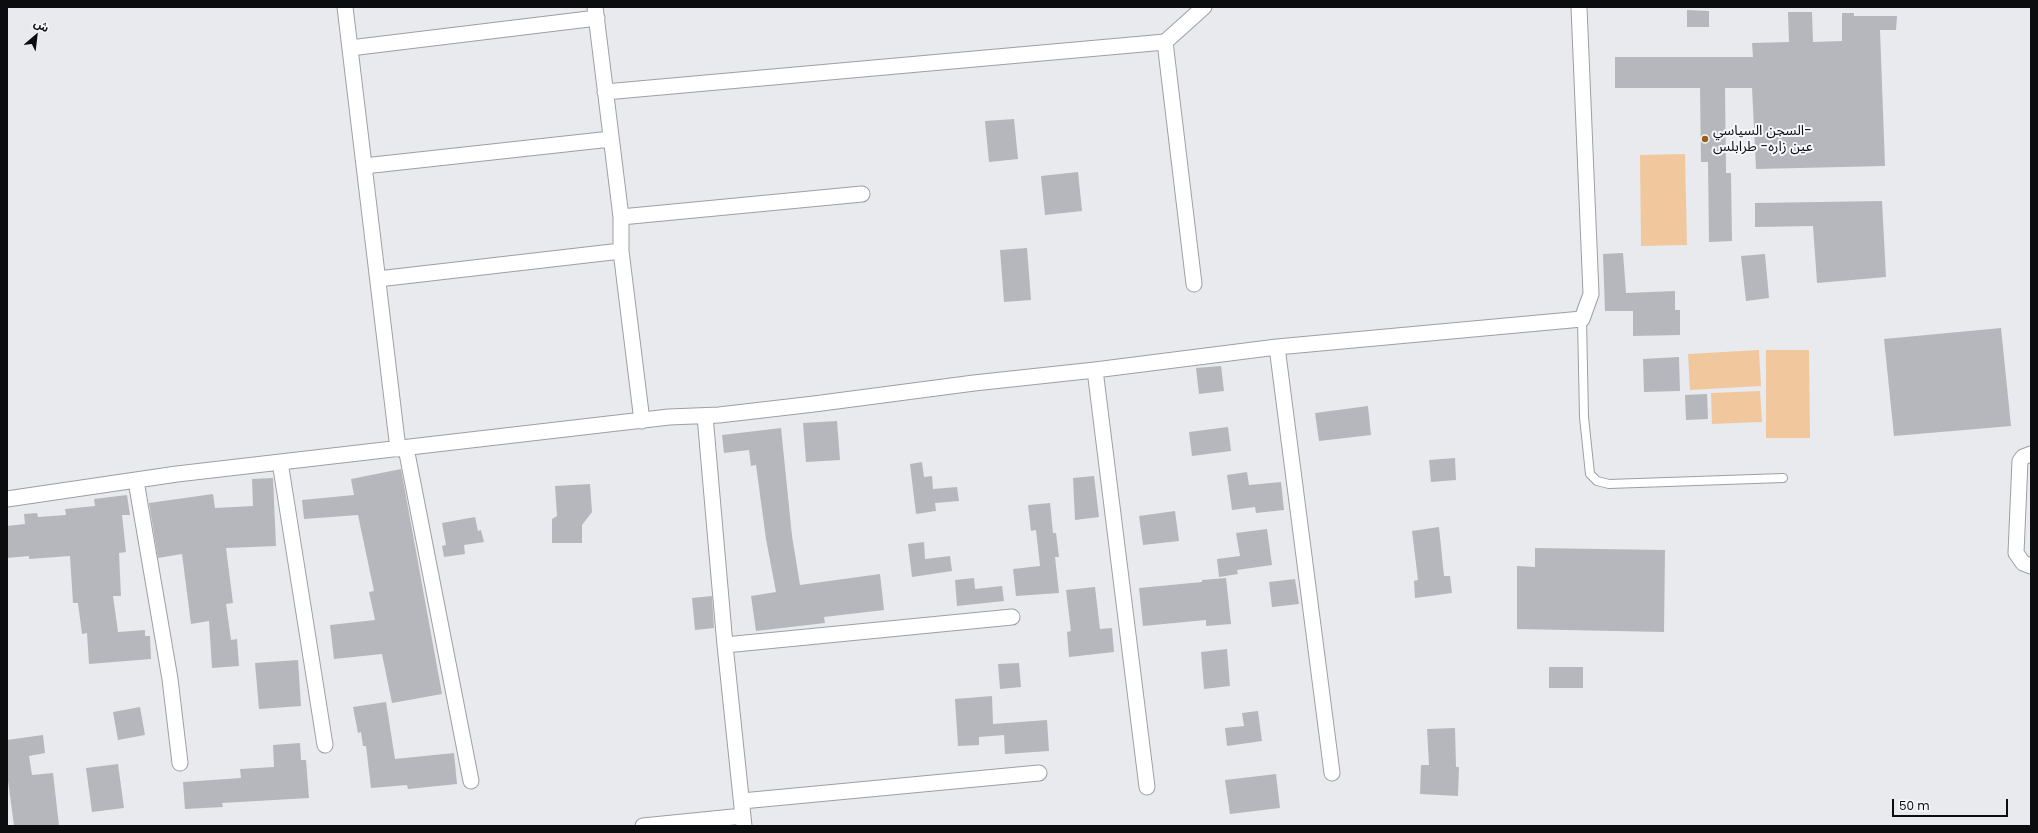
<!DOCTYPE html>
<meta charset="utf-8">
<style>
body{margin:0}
#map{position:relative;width:2038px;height:833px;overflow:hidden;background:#e8eaee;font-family:Poppins,"Noto Sans Arabic",sans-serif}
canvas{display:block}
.frame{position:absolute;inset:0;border:8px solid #0c0d0e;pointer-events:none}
.north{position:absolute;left:16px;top:16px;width:40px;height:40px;-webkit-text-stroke:3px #f6f7fc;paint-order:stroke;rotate:28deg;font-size:11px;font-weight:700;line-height:16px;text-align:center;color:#0c0d0e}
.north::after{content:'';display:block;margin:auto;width:14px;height:18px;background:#0c0d0e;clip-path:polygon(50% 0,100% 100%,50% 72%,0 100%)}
.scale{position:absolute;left:1892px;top:799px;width:116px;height:18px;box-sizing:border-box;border:2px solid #0c0d0e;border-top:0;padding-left:5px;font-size:12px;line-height:14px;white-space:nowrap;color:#0c0d0e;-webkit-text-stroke:3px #f6f7fc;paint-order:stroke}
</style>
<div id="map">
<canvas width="2038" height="833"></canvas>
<div class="frame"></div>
<div class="north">ش</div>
<div class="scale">50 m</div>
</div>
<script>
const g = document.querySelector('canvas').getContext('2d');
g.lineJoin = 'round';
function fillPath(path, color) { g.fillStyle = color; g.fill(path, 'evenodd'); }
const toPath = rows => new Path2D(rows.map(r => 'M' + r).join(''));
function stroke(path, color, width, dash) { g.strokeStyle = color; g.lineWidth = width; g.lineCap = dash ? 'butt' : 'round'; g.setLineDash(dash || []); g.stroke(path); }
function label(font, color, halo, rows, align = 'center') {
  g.font = font + ' Poppins,"Noto Sans Arabic",sans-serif'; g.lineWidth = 4; g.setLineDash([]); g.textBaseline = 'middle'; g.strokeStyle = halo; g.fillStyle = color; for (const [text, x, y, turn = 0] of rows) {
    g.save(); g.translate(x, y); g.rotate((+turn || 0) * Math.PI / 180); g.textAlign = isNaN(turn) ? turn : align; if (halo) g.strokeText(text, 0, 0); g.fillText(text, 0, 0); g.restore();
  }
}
const green = toPath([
 [1685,154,1687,245,1641,246,1640,155],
 [1759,350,1761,386,1690,390,1688,354],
 [1766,350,1809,350,1810,438,1766,438],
 [1760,391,1762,422,1712,424,1711,393]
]);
const building = toPath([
 [1687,10,1709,11,1709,27,1687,27],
 [1788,12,1812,12,1813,42,1842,41,1842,13,1854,13,1854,16,1897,16,1896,30,1880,30,1885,166,1756,169,1752,88,1725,88,1726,173,1731,173,1732,241,1709,242,1708,162,1701,162,1700,88,1615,88,1615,57,1753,57,1752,43,1789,42],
 [1014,119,1018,159,989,162,985,121],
 [1078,172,1082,211,1045,215,1041,176],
 [1882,201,1886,277,1817,283,1813,226,1755,227,1755,203],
 [1027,248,1031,300,1004,302,1000,250],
 [1623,253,1626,293,1675,291,1675,310,1680,310,1680,335,1633,336,1633,311,1605,311,1603,254],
 [1765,254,1769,298,1746,301,1741,256],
 [2001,328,2011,426,1894,436,1884,339],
 [1679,357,1680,391,1644,392,1643,359],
 [1221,366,1224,391,1199,394,1196,368],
 [1707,394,1708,419,1686,420,1685,395],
 [1368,406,1371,435,1319,441,1315,413],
 [837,421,840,460,806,462,803,423],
 [1228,427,1231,451,1192,456,1189,432],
 [781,428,792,536,800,585,880,574,884,610,824,617,825,623,756,631,751,596,776,592,766,539,756,465,751,466,749,450,724,453,722,435],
 [1455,458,1456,480,1431,482,1429,460],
 [922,462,924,477,932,476,933,489,957,487,959,501,935,503,936,511,916,514,910,464],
 [401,469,442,694,392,703,382,654,334,659,330,625,375,620,369,592,374,591,358,515,304,519,302,500,354,495,351,479],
 [1247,472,1249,485,1281,482,1284,510,1256,513,1255,507,1232,510,1227,475],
 [1094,476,1099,517,1075,520,1073,478],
 [273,478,276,546,226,548,233,603,226,604,231,640,237,639,239,666,212,668,209,621,191,624,182,554,158,558,149,503,213,494,215,508,253,506,252,479],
 [590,484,592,512,582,525,582,543,552,543,552,519,557,516,555,486],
 [127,495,130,515,122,515,126,552,119,553,121,596,113,596,118,632,145,630,145,636,150,636,151,659,89,664,87,633,82,634,78,603,73,603,70,556,29,559,29,556,7,558,7,526,25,524,24,514,37,513,38,517,66,515,65,509,95,506,94,499],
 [1050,503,1053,533,1056,533,1059,557,1055,557,1059,593,1016,596,1013,569,1040,566,1036,530,1031,531,1028,505],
 [1175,511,1179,541,1143,545,1139,516],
 [475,517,478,531,481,530,484,542,464,545,465,554,444,557,442,546,446,545,442,523],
 [1439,527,1444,576,1450,576,1452,593,1415,598,1414,581,1418,580,1412,531],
 [1267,529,1272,565,1237,570,1238,574,1219,577,1217,559,1240,556,1236,533],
 [924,542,925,559,950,556,952,571,912,577,908,544],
 [1535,548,1665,550,1664,632,1517,629,1517,566,1535,567],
 [974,578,975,589,1002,586,1004,601,957,606,955,580],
 [1226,578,1231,624,1206,626,1206,620,1143,626,1139,588,1202,582,1202,580],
 [1295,579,1299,604,1272,607,1269,582],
 [1095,587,1100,629,1112,628,1114,652,1069,657,1067,632,1071,631,1066,590],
 [712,596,714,628,695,630,692,598],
 [1227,649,1230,686,1204,689,1201,652],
 [298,660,301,706,259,709,255,663],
 [1019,663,1021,687,1000,689,998,664],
 [1549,667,1583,667,1583,688,1549,688],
 [992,696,993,724,1047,720,1049,751,1005,754,1004,735,979,737,979,745,958,746,955,699],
 [386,702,395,759,454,753,457,784,408,789,407,785,371,788,366,746,363,746,361,732,358,733,353,707],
 [140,707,145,735,118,740,113,712],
 [1258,711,1262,741,1227,746,1225,728,1244,726,1242,713],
 [1455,728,1456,767,1459,767,1458,796,1420,794,1421,765,1429,765,1427,729],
 [43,735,45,753,29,756,32,775,53,773,59,826,14,826,7,773,7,740],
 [300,743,301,760,306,760,309,798,222,803,223,807,185,809,183,782,241,778,240,769,274,767,273,745],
 [118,764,124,808,92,812,86,768],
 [1276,774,1280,808,1230,814,1225,780]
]);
const service = toPath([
 [1582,319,1584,417,1590,474,1597,481,1609,484,1783,478]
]);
const minor = toPath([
 [345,7,398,449],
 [595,7,621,217,621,251,642,421],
 [1165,42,1194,284],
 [350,48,597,18],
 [605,92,1165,42,1204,7],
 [364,166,611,139],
 [621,217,862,194],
 [378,279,621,251],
 [1277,347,1332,773],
 [1095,370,1147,787],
 [705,416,725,645,744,826],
 [406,448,471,781],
 [2031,454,2023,457,2020,461,2016,553,2023,563,2031,566],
 [280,462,325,745],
 [136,481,170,679,180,763],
 [7,499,177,474,669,417,719,415,814,404,974,383,1095,370,1277,347,1582,319,1591,294,1579,7],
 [725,645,1012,617],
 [742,801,1039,773],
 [643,826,743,816]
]);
const markers = [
 [1705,139,4,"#965f18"]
];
const poiNames = [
 ["السجن السياسي-",1713,131],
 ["عين زاره- طرابلس",1713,147]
];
fillPath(green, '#f1c89d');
fillPath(building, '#b6b7bc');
stroke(service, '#9d9fa3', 10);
stroke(minor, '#9d9fa3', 17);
stroke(service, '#fff', 8);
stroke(minor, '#fff', 15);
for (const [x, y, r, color] of markers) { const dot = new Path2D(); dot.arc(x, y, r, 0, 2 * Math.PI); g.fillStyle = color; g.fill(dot); stroke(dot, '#f6f7fc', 1.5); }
label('14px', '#0c0d0e', '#f6f7fc', poiNames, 'left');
</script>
